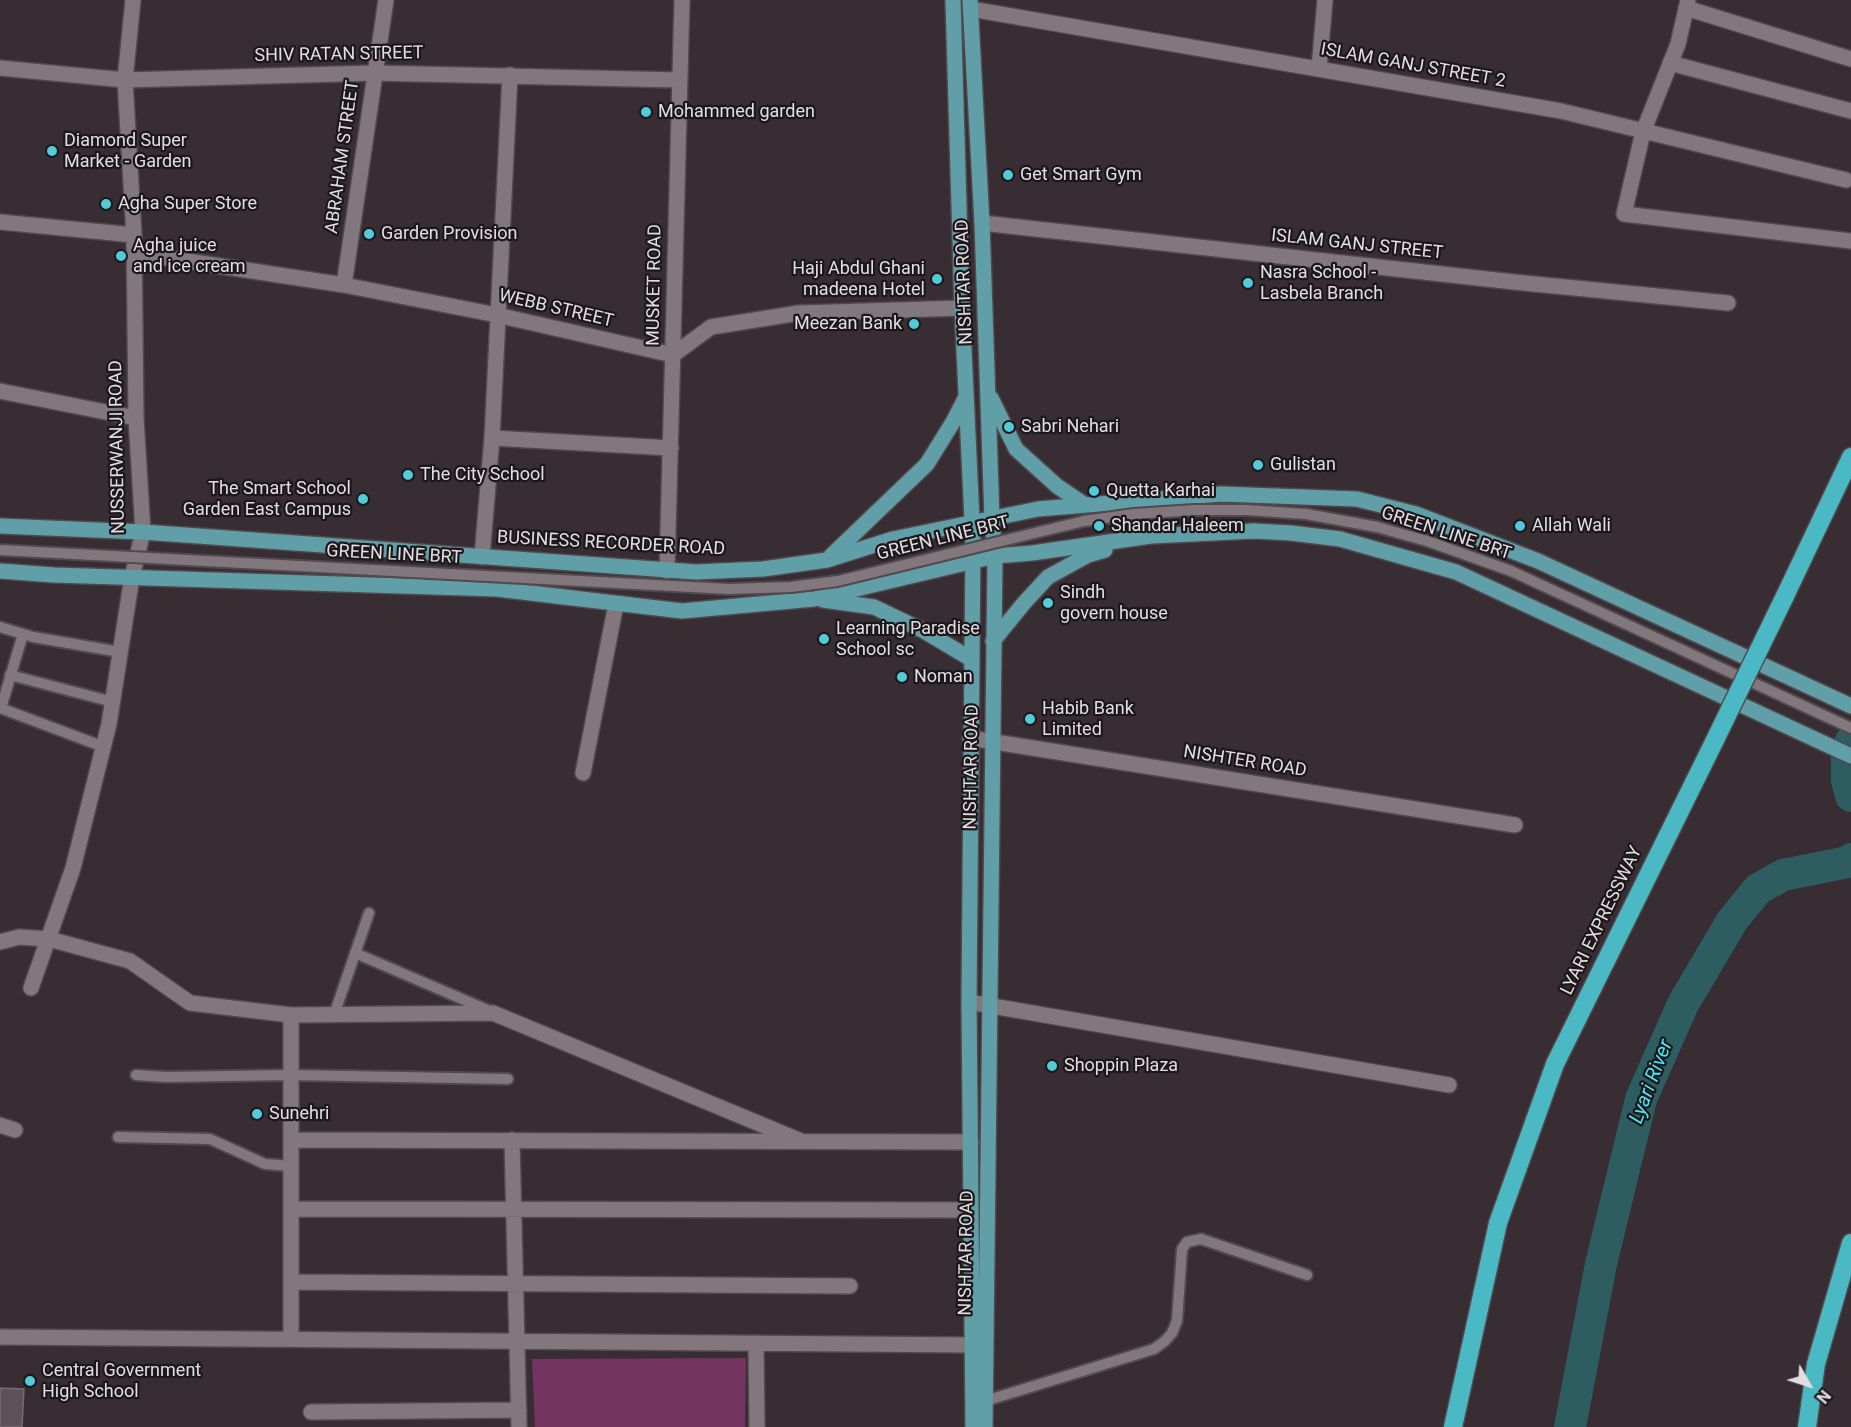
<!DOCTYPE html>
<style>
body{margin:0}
#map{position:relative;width:1851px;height:1427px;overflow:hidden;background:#372d33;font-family:Roboto,sans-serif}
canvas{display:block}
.north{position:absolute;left:1779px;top:1355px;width:60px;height:60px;-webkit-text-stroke:4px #1b171a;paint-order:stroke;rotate:129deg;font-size:16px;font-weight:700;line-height:24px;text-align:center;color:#e3dde1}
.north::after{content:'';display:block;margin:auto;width:21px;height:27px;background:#e3dde1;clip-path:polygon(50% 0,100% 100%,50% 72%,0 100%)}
</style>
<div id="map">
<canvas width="1851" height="1427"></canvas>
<div class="north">N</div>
</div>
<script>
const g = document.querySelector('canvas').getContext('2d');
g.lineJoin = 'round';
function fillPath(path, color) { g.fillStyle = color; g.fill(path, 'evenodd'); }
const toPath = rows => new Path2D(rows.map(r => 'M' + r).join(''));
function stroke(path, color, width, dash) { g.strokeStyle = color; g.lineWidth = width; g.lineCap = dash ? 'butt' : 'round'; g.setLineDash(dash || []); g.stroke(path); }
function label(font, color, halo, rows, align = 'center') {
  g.font = font + ' Roboto,sans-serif'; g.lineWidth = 4.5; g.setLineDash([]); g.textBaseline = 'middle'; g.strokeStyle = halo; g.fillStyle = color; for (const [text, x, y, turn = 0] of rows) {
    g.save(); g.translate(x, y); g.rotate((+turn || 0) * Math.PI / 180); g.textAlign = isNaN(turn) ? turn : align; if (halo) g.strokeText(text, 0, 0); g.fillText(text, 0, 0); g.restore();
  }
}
const green = toPath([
 [746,1358,745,1427,535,1427,532,1359]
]);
const river = toPath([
 [1851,741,1847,755,1847,781,1851,796],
 [1570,1427,1601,1264,1641,1099,1683,1004,1732,921,1758,889,1783,875,1848,862,1851,859]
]);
const building = toPath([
 [0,1388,24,1389,22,1427,0,1427,0,1388]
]);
const lane = toPath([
 [1377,527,1427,541,1511,571,1851,728],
 [0,627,33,637,120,652],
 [10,675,113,702],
 [0,708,104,747],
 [1,708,23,634],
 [355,953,490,1011],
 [334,1015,369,913],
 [136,1075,166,1077,291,1075,508,1079],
 [118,1137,210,1139,265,1164,291,1166],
 [985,1401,1154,1349,1165,1341,1172,1333,1177,1321,1182,1249,1187,1242,1201,1239,1307,1275]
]);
const street = toPath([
 [1688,0,1678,44,1643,132,1624,214,1851,241],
 [1686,8,1851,59],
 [971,9,1561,111,1846,180],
 [1670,63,1851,111],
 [0,68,125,80,374,73,679,80],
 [1319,69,1325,0],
 [0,222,134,235],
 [982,223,1514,282,1728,303],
 [135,253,344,285,497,315,673,355,711,327,799,313,962,308],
 [344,285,386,0],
 [0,391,136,418],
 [492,438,671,448],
 [482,557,492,438,510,75],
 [667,571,682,0],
 [970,738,1515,825],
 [583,773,616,604],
 [0,942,19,937,49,939,130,961,190,1003,291,1015,493,1013,801,1141],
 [31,988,73,868,109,724,132,577,143,532,136,418,134,235,125,80,133,0],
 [969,1002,1449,1085],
 [0,1125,15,1130],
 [291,1140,971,1142],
 [512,1140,519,1427],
 [291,1209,971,1210],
 [291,1282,850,1286],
 [0,1337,972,1345],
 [291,1339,291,1015],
 [756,1343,757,1427],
 [311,1412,519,1410]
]);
const primary = toPath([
 [953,0,962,308,973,541,969,1002,973,1427],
 [970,0,982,223,992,519,995,556,985,1427],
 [991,398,1016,449,1057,486,1085,505],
 [0,526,143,532,696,572,763,569,827,560,893,539,1038,509,1221,494,1357,499,1416,514,1538,561,1851,706],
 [831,556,927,464,953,422,966,397],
 [0,571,54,575,497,589,682,611,814,599,995,556,1032,553,1151,536,1254,531,1291,533,1340,539,1456,572,1851,756],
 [823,600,874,607,924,631,971,659],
 [993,641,1024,603,1048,577,1088,555,1105,550]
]);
const highway = toPath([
 [1785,596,1851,457],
 [1453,1427,1498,1223,1555,1064,1715,740],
 [1807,1427,1816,1364,1851,1243]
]);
const laneBridge = toPath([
 [0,550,729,589,791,587,838,581,1084,521,1134,514,1194,510,1246,510,1306,514,1377,527]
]);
const highwayBridge = toPath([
 [1715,740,1785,596]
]);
const markers = [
 [646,112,6,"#52cbd8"],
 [52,151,6,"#52cbd8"],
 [1008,175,6,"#52cbd8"],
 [106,204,6,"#52cbd8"],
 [369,234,6,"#52cbd8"],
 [121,256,6,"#52cbd8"],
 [937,279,6,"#52cbd8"],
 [1248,283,6,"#52cbd8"],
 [914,324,6,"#52cbd8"],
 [1009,427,6,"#52cbd8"],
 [1258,465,6,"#52cbd8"],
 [408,475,6,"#52cbd8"],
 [1094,491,6,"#52cbd8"],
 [363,499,6,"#52cbd8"],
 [1099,526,6,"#52cbd8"],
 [1520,526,6,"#52cbd8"],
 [1048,603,6,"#52cbd8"],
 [824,639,6,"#52cbd8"],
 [902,677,6,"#52cbd8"],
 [1030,719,6,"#52cbd8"],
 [1052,1066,6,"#52cbd8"],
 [257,1114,6,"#52cbd8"],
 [30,1381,6,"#52cbd8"]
];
const streetNames = [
 ["SHIV RATAN STREET",339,55,-1],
 ["ISLAM GANJ STREET 2",1413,66,10],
 ["ABRAHAM STREET",343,157,-82],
 ["ISLAM GANJ STREET",1357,245,6],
 ["NISHTAR ROAD",965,282,-92],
 ["MUSKET ROAD",655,285,-89],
 ["WEBB STREET",556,309,13],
 ["NUSSERWANJI ROAD",118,447,-91],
 ["GREEN LINE BRT",1446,534,18],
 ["GREEN LINE BRT",943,539,-14],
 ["BUSINESS RECORDER ROAD",611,544,3],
 ["GREEN LINE BRT",394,555,3],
 ["NISHTER ROAD",1245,762,9],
 ["NISHTAR ROAD",972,767,-89],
 ["LYARI EXPRESSWAY",1602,921,-64],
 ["NISHTAR ROAD",967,1253,-89]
];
const poiNames = [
 ["Mohammed garden",658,112],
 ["Diamond Super",64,141],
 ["Market - Garden",64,162],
 ["Get Smart Gym",1020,175],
 ["Agha Super Store",118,204],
 ["Garden Provision",381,234],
 ["Agha juice",133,246],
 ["and ice cream",133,267],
 ["Haji Abdul Ghani",925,269,"right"],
 ["madeena Hotel",925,290,"right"],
 ["Nasra School -",1260,273],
 ["Lasbela Branch",1260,294],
 ["Meezan Bank",902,324,"right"],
 ["Sabri Nehari",1021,427],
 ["Gulistan",1270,465],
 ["The City School",420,475],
 ["The Smart School",351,489,"right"],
 ["Garden East Campus",351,510,"right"],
 ["Quetta Karhai",1106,491],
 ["Shandar Haleem",1111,526],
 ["Allah Wali",1532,526],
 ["Sindh",1060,593],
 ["govern house",1060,614],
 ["Learning Paradise",836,629],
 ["School sc",836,650],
 ["Noman",914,677],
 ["Habib Bank",1042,709],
 ["Limited",1042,730],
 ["Shoppin Plaza",1064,1066],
 ["Sunehri",269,1114],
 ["Central Government",42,1371],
 ["High School",42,1392]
];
const waterNames = [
 ["Lyari River",1652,1082,-69]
];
fillPath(green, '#733462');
stroke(river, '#2d5c61', 32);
fillPath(building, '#5d5259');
stroke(building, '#776b73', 1.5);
stroke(lane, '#51494e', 14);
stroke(street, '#51494e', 18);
stroke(primary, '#51494e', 18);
stroke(highway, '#51494e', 21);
stroke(lane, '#83777e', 10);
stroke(street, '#83777e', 15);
stroke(primary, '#619fa8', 15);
stroke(highway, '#4ab9c4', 18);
stroke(laneBridge, '#51494e', 14, []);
stroke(highwayBridge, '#51494e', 21, []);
stroke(laneBridge, '#83777e', 10);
stroke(highwayBridge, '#4ab9c4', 18);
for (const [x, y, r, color] of markers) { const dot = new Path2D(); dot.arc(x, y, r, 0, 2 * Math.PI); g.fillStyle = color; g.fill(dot); stroke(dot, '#1b171a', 2); }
label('18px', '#e3dde1', '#1b171a', streetNames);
label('18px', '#e3dde1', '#1b171a', poiNames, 'left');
label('italic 20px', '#4ce7f6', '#1b171a', waterNames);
</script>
